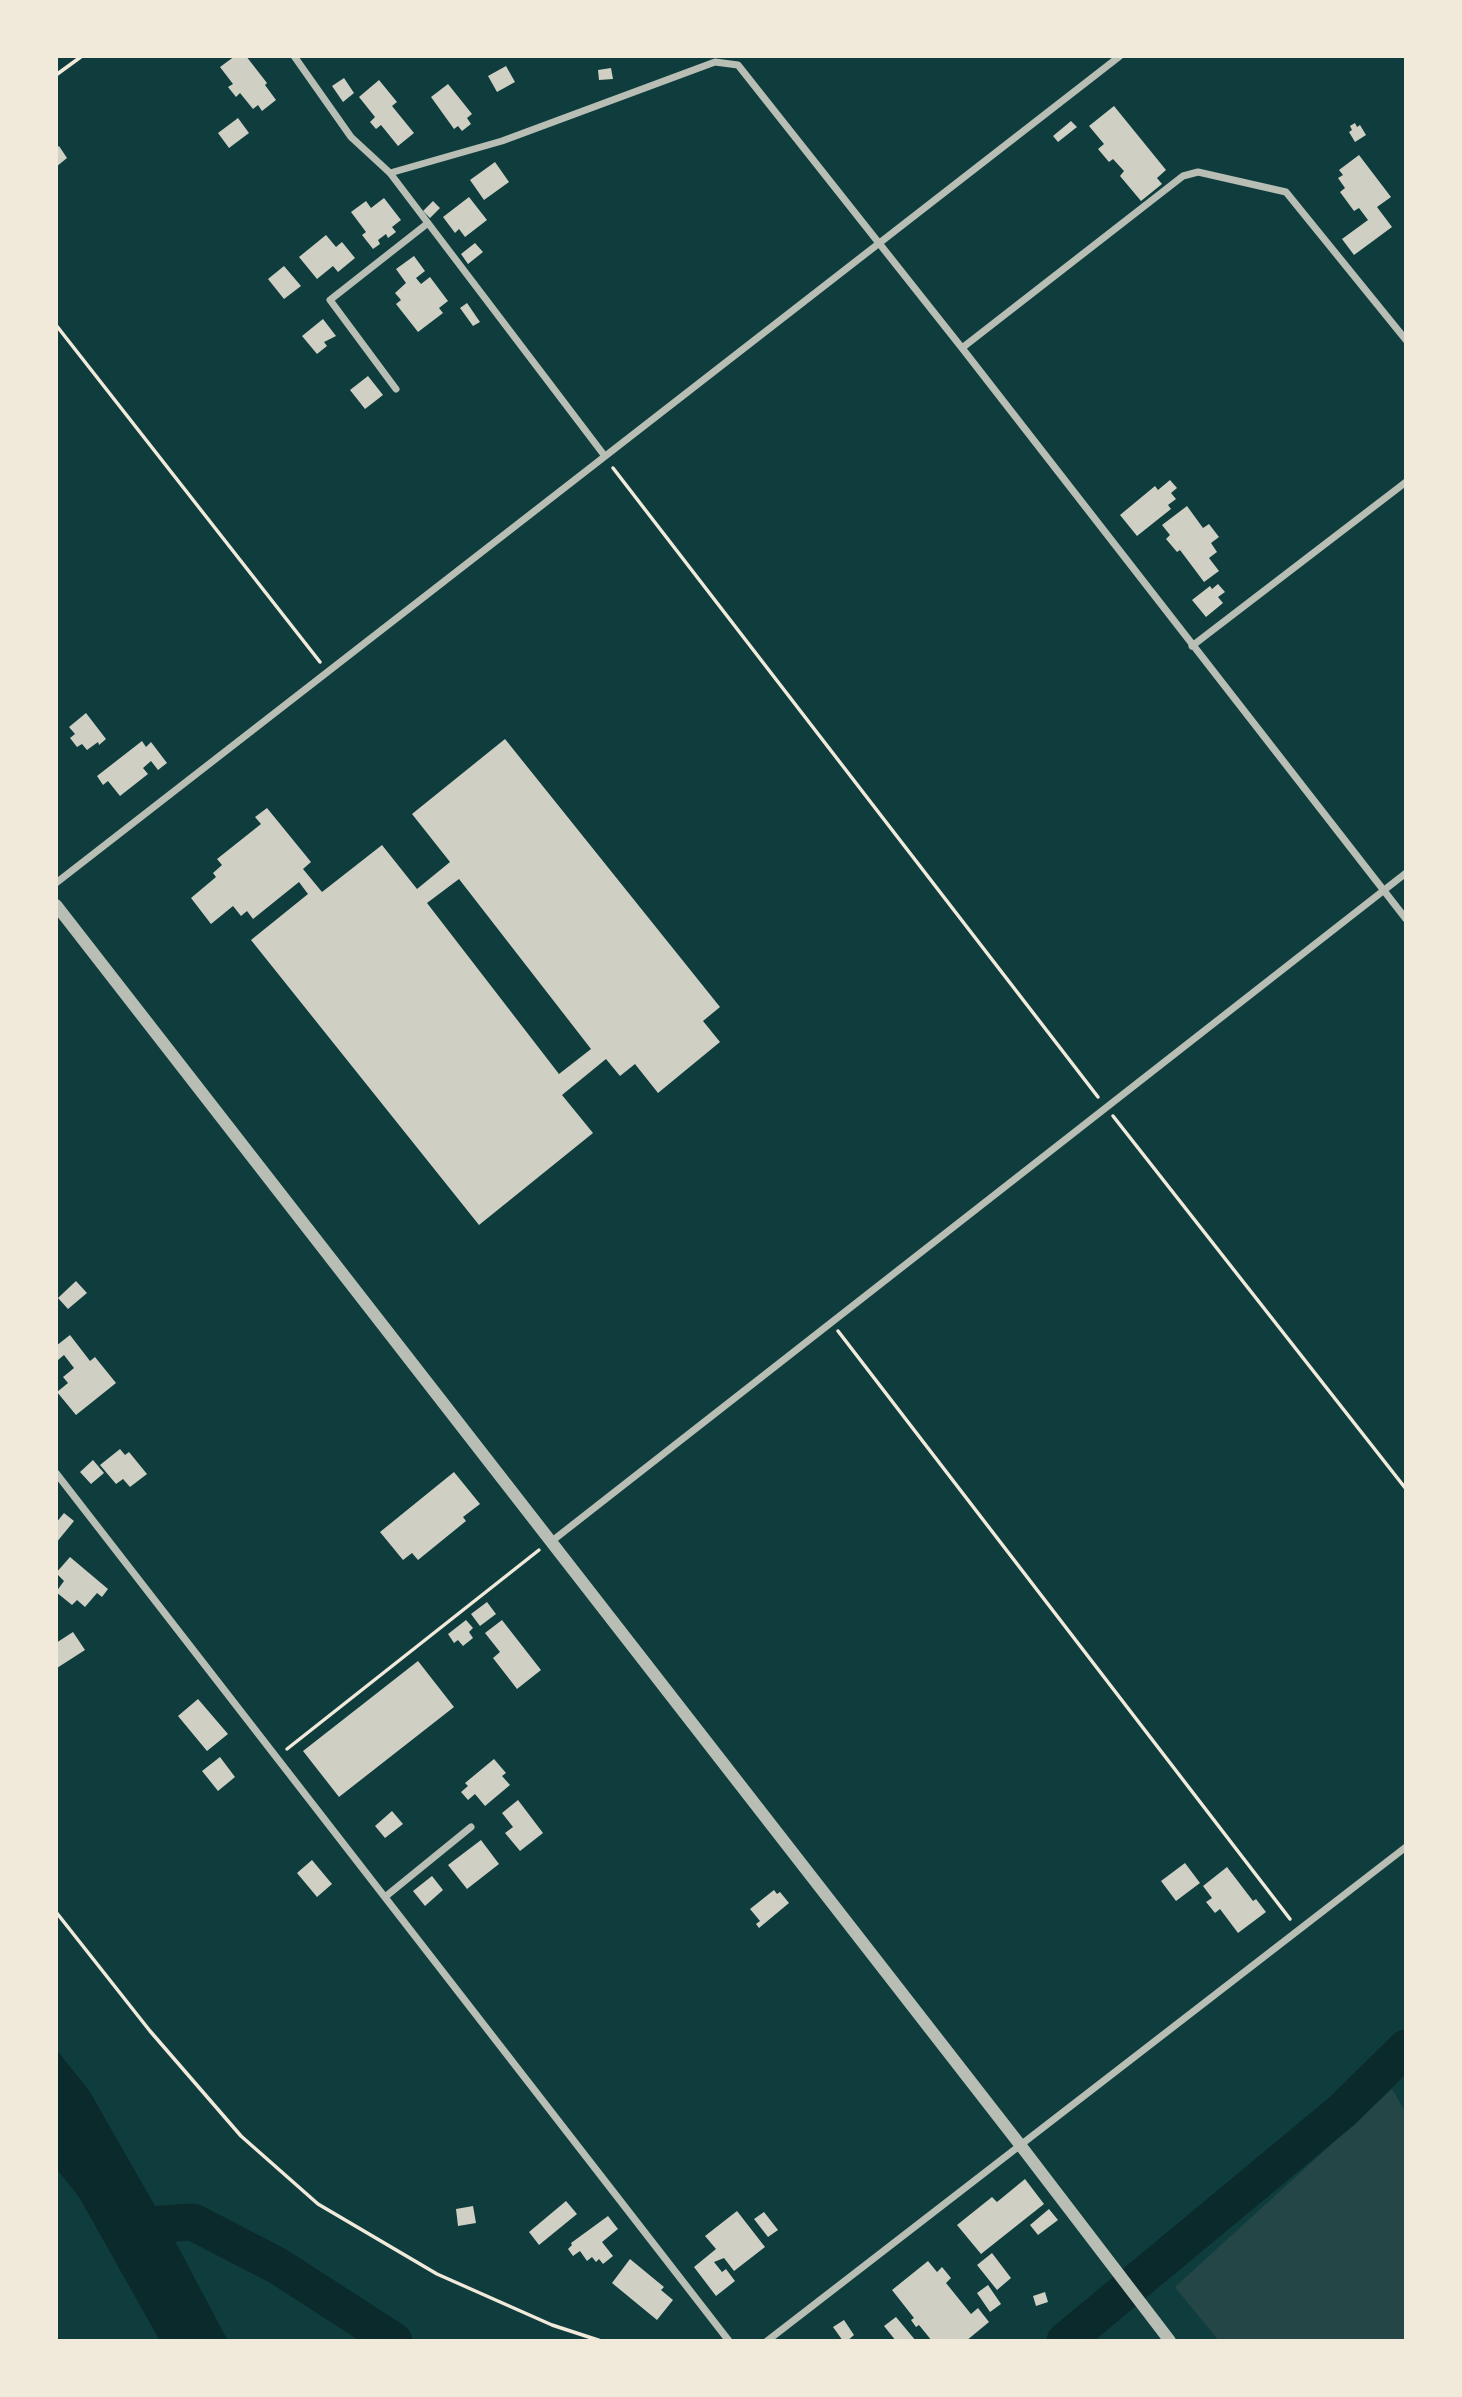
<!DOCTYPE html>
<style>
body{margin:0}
#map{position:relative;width:1462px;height:2397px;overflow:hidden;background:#0f3d3e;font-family:"Crimson Pro",serif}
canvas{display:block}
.frame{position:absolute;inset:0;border:58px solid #f1e9da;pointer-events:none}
</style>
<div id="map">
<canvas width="1462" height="2397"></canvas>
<div class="frame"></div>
</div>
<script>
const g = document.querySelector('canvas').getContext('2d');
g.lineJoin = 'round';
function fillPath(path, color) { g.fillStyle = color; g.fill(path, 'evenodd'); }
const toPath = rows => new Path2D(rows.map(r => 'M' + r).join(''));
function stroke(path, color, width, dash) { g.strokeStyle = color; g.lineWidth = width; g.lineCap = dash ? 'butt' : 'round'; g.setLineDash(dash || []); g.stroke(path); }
const green = toPath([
 [1392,2089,1406,2113,1406,2341,1219,2341,1175,2287]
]);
const water = toPath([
 [56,2049,90,2092,175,2241,228,2341,160,2341,79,2197,56,2168]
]);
const river = toPath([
 [132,2226,193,2222,278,2266,394,2341],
 [1065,2341,1342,2111,1406,2048]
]);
const building = toPath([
 [235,56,246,56,267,83,265,85,276,100,262,111,258,105,253,109,240,93,236,97,228,87,233,84,220,67],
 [506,66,515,82,497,92,488,76],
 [611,68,613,79,599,80,598,70],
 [344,78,354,93,343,102,332,86],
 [379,80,397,102,392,106,414,133,398,146,381,125,376,129,370,122,375,117,359,97],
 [448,84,472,114,467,118,471,124,462,131,458,126,454,129,431,97],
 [1114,106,1166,170,1157,178,1162,184,1141,201,1120,176,1124,171,1113,159,1109,162,1098,149,1104,144,1089,126],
 [238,118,249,133,229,148,218,133],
 [1071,121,1077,127,1058,142,1053,136],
 [1355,123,1357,127,1360,125,1366,135,1355,142,1349,132,1352,130,1350,126],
 [59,146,67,158,56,167,56,148],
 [1359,155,1391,197,1377,207,1392,227,1354,255,1342,239,1368,220,1359,208,1354,211,1340,192,1345,188,1338,178,1343,175,1339,170],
 [495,162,509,182,484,200,470,180],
 [469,197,487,220,465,237,459,229,455,233,443,217],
 [384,198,401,220,392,227,396,232,388,238,386,234,378,240,380,244,373,249,362,235,366,232,351,212,366,201,371,208],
 [433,201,440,208,430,218,423,211],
 [326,235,336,247,342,242,355,258,338,272,333,266,317,279,299,257],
 [475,243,483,252,468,264,461,254],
 [414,256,425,271,416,278,421,284,430,277,448,301,439,308,443,313,418,332,396,304,401,300,395,293,406,283,396,269],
 [284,266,301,286,284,299,268,279],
 [467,303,480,322,473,326,460,308],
 [323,319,336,336,324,342,327,346,317,354,302,336],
 [368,376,383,395,365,409,350,390],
 [1170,480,1177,488,1171,493,1176,499,1168,505,1171,509,1137,536,1120,515,1155,486,1158,490],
 [1187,506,1203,528,1209,524,1219,537,1211,543,1217,552,1209,558,1219,571,1204,582,1180,550,1177,552,1166,539,1170,535,1162,525],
 [1218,584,1225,592,1218,597,1223,603,1206,617,1192,600,1210,586,1212,589],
 [86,713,106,739,99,745,98,742,87,750,82,744,77,747,70,738,75,734,69,727],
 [505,739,720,1007,703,1021,720,1042,658,1093,635,1064,620,1076,606,1059,562,1095,593,1133,479,1225,251,940,308,894,299,882,253,919,247,911,241,916,233,906,211,924,191,898,216,877,213,873,222,865,217,859,261,824,255,817,267,808,311,862,303,869,322,892,382,845,417,889,450,862,412,814],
 [459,879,591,1049,559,1074,427,903],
 [142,741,146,747,151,742,167,763,158,770,151,761,143,768,148,774,120,796,108,781,103,785,97,776],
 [76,1281,87,1293,68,1309,58,1298],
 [70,1335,90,1361,95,1357,116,1383,76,1415,57,1392,68,1383,63,1377,74,1368,64,1355,58,1360,56,1357,56,1346],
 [120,1449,125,1455,129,1452,147,1474,130,1487,123,1479,116,1484,100,1465],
 [93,1460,104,1473,91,1484,80,1472],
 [454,1472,480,1504,463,1517,466,1521,418,1560,412,1553,403,1560,380,1532],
 [64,1513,74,1521,56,1543,56,1523],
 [70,1557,108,1589,102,1597,97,1593,85,1607,77,1600,72,1605,56,1592,64,1581,56,1573],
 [487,1602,496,1614,480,1626,471,1614],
 [466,1620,473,1628,469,1632,473,1638,463,1646,458,1640,454,1643,448,1634],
 [502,1620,541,1670,517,1689,493,1658,500,1652,485,1633],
 [73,1632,85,1650,57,1668,56,1643],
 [418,1661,454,1707,339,1797,303,1751],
 [198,1699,228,1734,207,1751,178,1716],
 [220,1757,235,1777,218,1791,202,1771],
 [494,1759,506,1773,502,1776,510,1785,485,1806,475,1794,468,1800,461,1792,468,1786,465,1783],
 [518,1800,543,1833,520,1851,505,1833,513,1827,502,1813],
 [392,1811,403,1824,385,1838,375,1826],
 [481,1840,499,1864,467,1889,448,1865],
 [312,1860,332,1884,317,1897,297,1873],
 [1185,1863,1200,1883,1176,1901,1161,1881],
 [1227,1867,1253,1901,1256,1899,1266,1912,1238,1933,1220,1909,1215,1913,1206,1902,1212,1898,1203,1886],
 [432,1876,443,1890,425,1906,413,1891],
 [774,1890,777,1894,780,1892,789,1903,759,1928,756,1924,760,1921,750,1909],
 [1025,2179,1044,2204,981,2254,957,2225,992,2197,997,2202],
 [566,2201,577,2214,539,2245,529,2232],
 [473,2206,476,2223,458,2226,456,2209],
 [1049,2209,1058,2220,1038,2235,1030,2225],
 [737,2211,765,2247,734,2271,724,2258,714,2262,722,2272,726,2269,735,2281,716,2296,694,2267,716,2249,705,2236],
 [764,2212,778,2230,768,2237,754,2219],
 [608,2216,618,2229,602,2242,613,2256,603,2264,599,2259,596,2262,592,2257,587,2261,580,2251,573,2256,568,2249,572,2245,571,2243],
 [992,2253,1011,2278,997,2290,977,2265],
 [630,2259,664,2287,661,2290,673,2300,657,2320,612,2283],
 [928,2261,937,2272,942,2267,951,2278,946,2283,971,2314,978,2308,989,2322,966,2341,932,2341,919,2325,916,2327,911,2320,914,2318,892,2290],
 [988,2285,1001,2304,990,2312,977,2293],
 [1045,2292,1048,2302,1036,2306,1033,2296],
 [896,2317,916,2341,896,2341,884,2326],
 [844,2320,854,2335,847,2341,843,2341,833,2327]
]);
const path = toPath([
 [56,75,82,56],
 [56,325,320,662],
 [613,468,1098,1097],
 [1113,1116,1406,1489],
 [838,1331,1290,1919],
 [287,1749,539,1550],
 [56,1912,150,2031,241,2136,318,2204,437,2274,552,2325,601,2341]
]);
const minor = toPath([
 [294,56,351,137,390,173,604,455],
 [390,173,502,141,715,62,738,65,962,348,1406,919],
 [962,348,1183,176,1198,172,1286,192,1406,340],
 [396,389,330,300,428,223],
 [1192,646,1406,482],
 [56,883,1120,56],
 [56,1473,729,2341],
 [552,1541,1406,873],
 [385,1897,471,1827],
 [767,2341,1406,1847]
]);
const tertiary = toPath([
 [56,905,1021,2146,1170,2341]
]);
fillPath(green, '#244646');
fillPath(water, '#0a2a2b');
stroke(river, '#0a2a2b', 37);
fillPath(building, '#cfcfc3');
stroke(path, '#f1e9da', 3.5);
stroke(minor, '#b8beb3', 7);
stroke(tertiary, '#b8beb3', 12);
</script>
